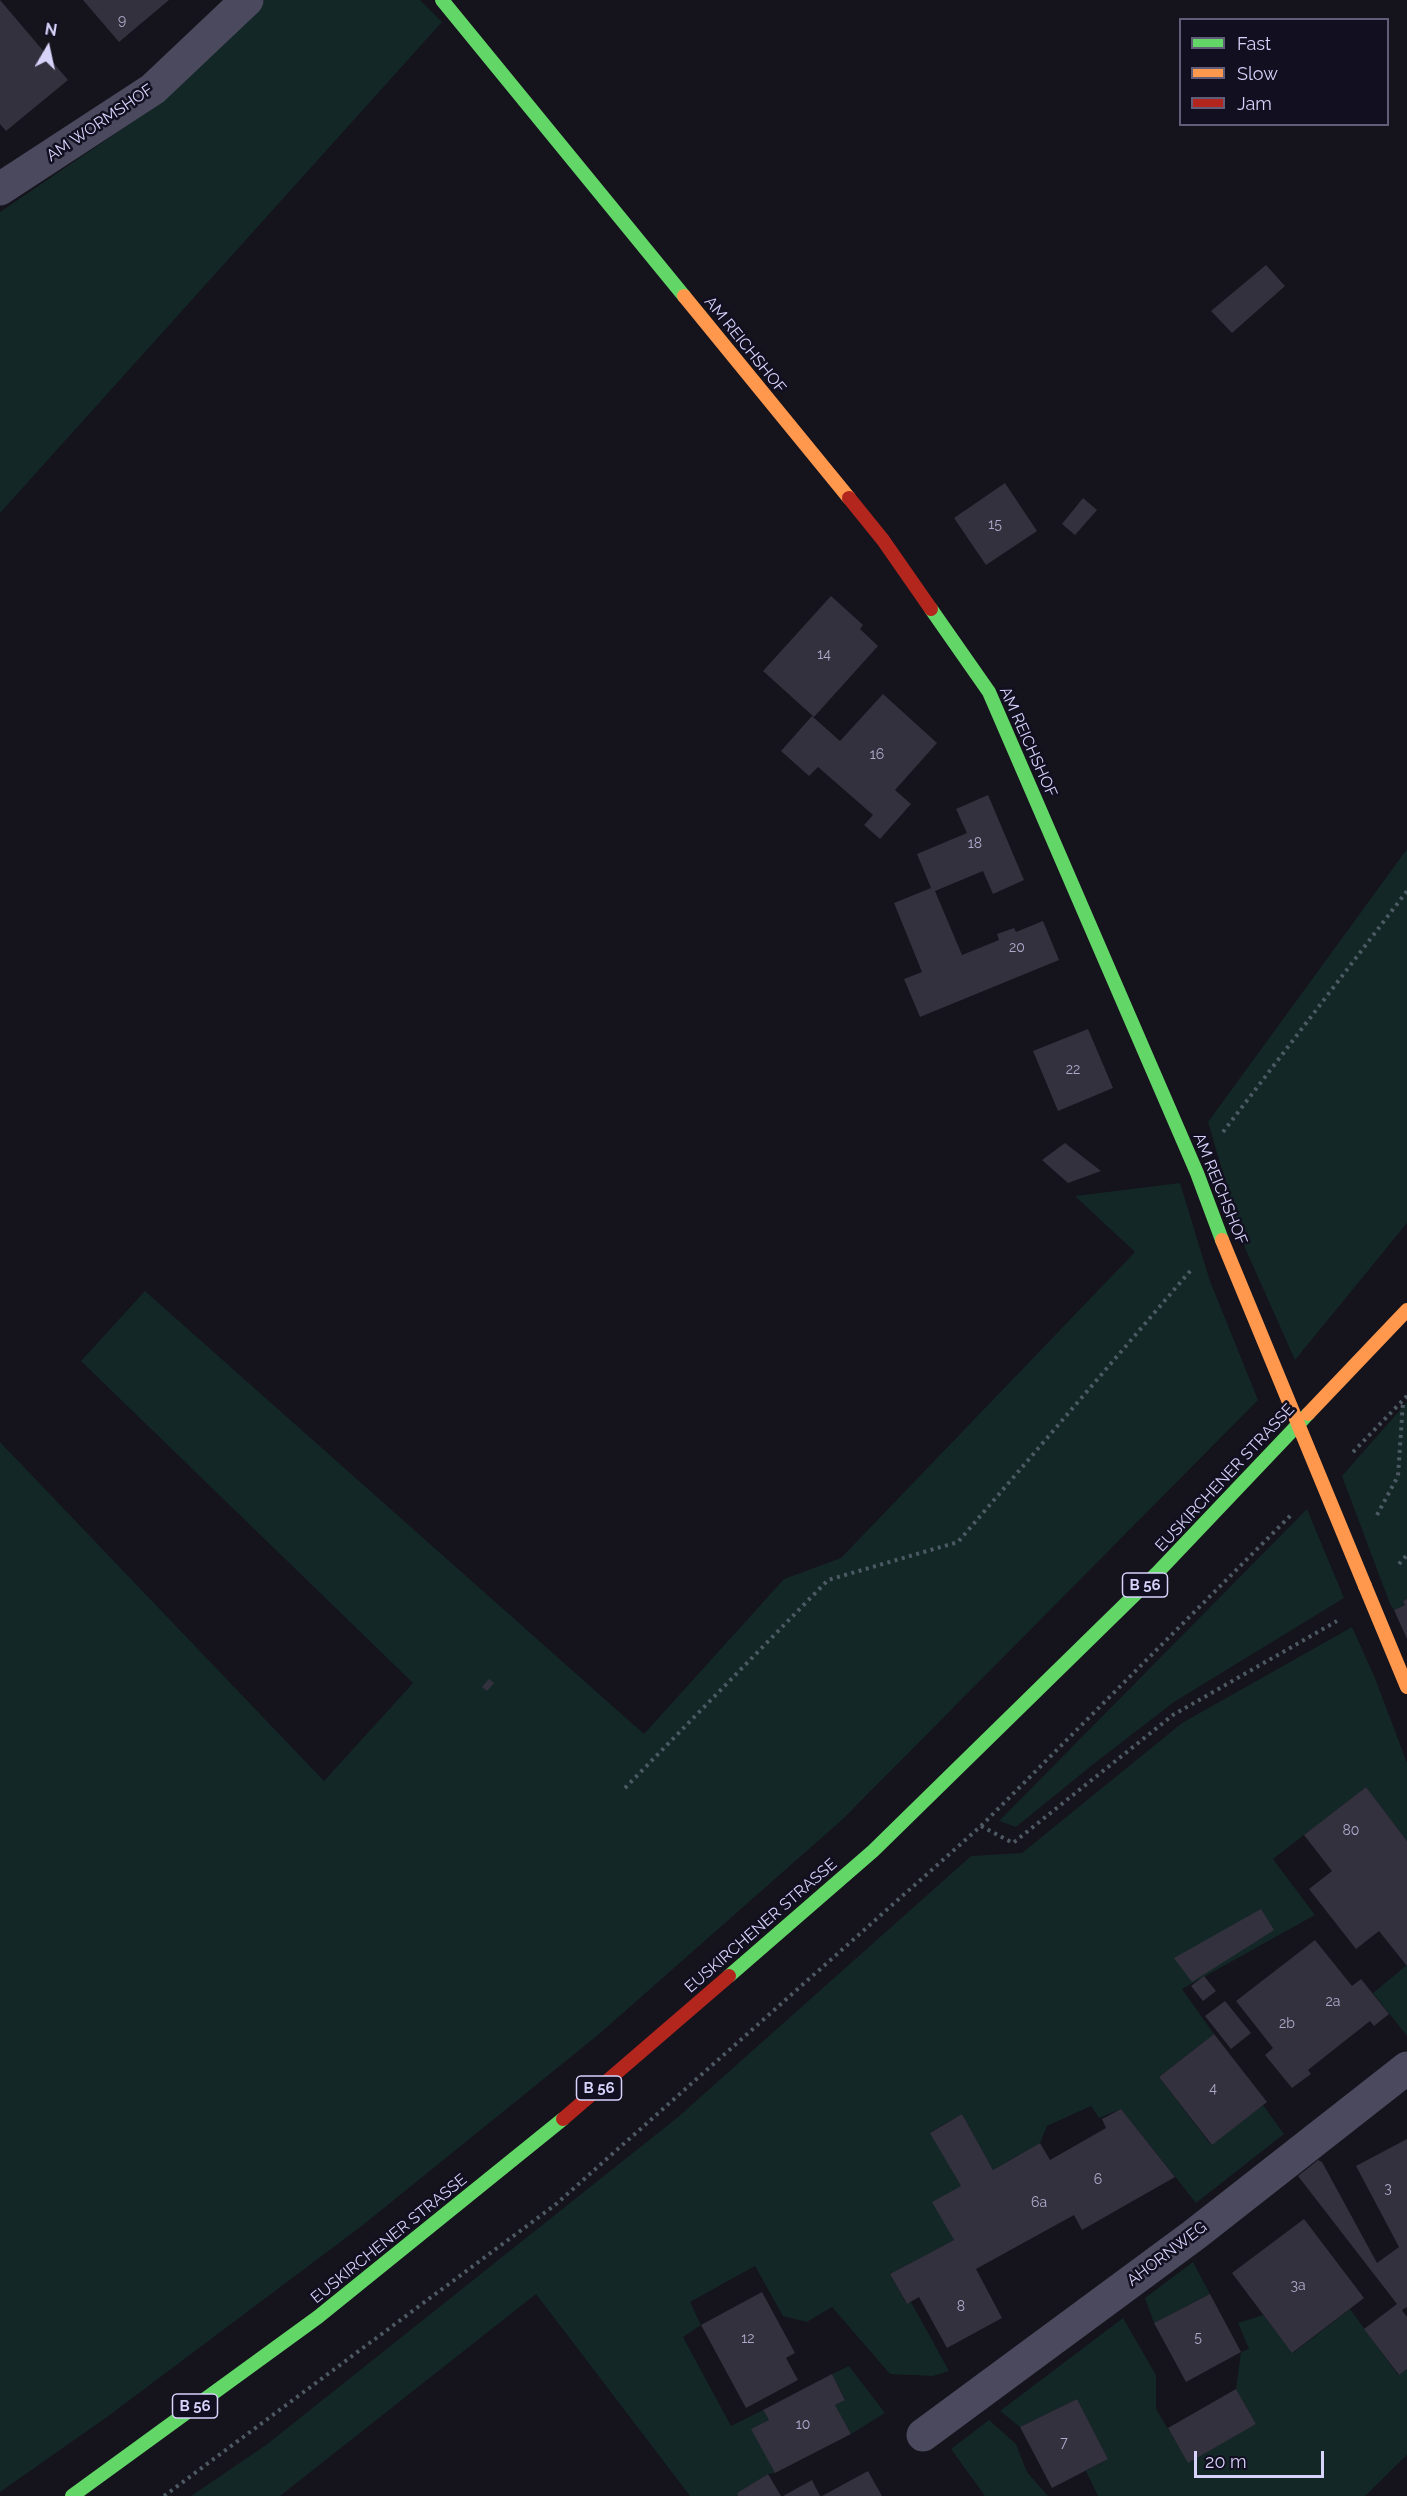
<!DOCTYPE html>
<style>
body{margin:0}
#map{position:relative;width:1407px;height:2496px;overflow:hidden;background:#15131c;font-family:Raleway,sans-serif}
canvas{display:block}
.legend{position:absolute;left:1179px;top:18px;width:210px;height:108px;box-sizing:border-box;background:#120f20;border:2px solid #615d78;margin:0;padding:8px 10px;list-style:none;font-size:18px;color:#d7d3fb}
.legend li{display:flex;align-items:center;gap:12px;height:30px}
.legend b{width:30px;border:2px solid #615d78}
.north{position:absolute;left:18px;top:18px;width:60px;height:60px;-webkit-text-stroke:4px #120f20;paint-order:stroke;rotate:9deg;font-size:16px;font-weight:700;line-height:24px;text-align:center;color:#d7d3fb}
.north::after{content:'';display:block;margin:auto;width:21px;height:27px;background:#d7d3fb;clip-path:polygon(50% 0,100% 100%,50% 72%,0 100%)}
.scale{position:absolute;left:1194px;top:2451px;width:130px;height:27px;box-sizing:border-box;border:3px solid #d7d3fb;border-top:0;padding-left:8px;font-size:18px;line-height:21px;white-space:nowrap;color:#d7d3fb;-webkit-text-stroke:4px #120f20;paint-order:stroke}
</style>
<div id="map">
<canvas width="1407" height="2496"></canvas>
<ul class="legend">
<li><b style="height:8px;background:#63d668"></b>Fast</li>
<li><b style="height:8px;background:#ff974d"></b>Slow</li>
<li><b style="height:8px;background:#b3261e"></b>Jam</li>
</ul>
<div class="north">N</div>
<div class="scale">20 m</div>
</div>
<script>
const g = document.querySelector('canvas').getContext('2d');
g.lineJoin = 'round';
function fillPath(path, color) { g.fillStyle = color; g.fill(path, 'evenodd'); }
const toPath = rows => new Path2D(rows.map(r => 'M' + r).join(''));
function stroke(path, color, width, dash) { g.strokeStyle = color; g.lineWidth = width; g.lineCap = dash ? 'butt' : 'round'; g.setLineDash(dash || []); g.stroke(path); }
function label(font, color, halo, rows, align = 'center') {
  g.font = font + ' Raleway,sans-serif'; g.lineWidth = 5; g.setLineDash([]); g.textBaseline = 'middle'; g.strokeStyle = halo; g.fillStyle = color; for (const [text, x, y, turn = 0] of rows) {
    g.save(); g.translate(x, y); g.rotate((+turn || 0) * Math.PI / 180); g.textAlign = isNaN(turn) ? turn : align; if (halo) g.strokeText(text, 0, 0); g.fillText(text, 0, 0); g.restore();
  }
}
const green = toPath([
 [265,0,420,0,442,22,0,513,0,212,147,112],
 [1407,849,1407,1223,1295,1360,1245,1248,1208,1122],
 [1180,1183,1210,1281,1258,1400,843,1819,598,2035,363,2225,107,2417,0,2492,0,1442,324,1781,413,1683,81,1361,145,1291,644,1734,784,1579,841,1558,1135,1252,1075,1196],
 [1407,1402,1407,1599,1403,1601,1405,1605,1394,1610,1390,1604,1342,1476],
 [1307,1509,1344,1598,1174,1702,1091,1766,1016,1827,999,1821],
 [1352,1627,1375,1678,1407,1763,1407,1841,1366,1787,1273,1859,1315,1915,1182,1989,1214,2034,1159,2077,1211,2145,1263,2105,1284,2134,1196,2203,1121,2109,1099,2118,1091,2106,1047,2126,1040,2143,993,2170,962,2114,931,2132,961,2186,933,2202,954,2240,890,2274,906,2303,911,2302,949,2371,933,2376,890,2374,832,2307,807,2322,783,2316,755,2266,690,2302,701,2325,683,2337,731,2426,763,2410,769,2420,752,2430,775,2473,768,2474,737,2493,738,2496,690,2496,536,2294,280,2496,191,2496,266,2445,678,2117,971,1856,1022,1853,1182,1723],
 [1407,1965,1407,2036,1373,1993],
 [1193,2262,1210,2294,1154,2323,1145,2298],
 [1350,2309,1398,2375,1407,2369,1407,2455,1365,2496,1098,2496,1086,2471,1108,2459,1077,2399,1020,2427,1000,2411,1123,2318,1156,2375,1156,2409,1188,2462,1256,2424,1236,2389,1241,2352,1249,2349,1238,2323,1263,2315,1293,2353],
 [849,2366,885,2413,851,2434,835,2405,845,2399,832,2374],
 [989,2420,1016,2444,1027,2472,1048,2496,985,2496,951,2449]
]);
const building = toPath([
 [0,0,68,80,6,131,0,124],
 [83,0,169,0,119,42],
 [1266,265,1285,286,1232,333,1211,311],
 [1005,483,1037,531,986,565,954,518],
 [1083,498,1097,510,1075,535,1062,524],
 [831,596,863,625,860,629,878,646,814,717,763,671],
 [883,694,937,743,895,790,911,804,880,839,864,825,873,815,818,767,809,776,781,751,812,716,840,741],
 [988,795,1024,880,993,894,983,871,935,891,962,955,999,940,997,934,1014,928,1016,932,1043,921,1059,960,920,1017,904,979,922,972,894,903,931,888,917,854,967,833,956,809],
 [1088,1029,1113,1088,1058,1111,1033,1051],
 [1065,1143,1101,1171,1068,1183,1042,1160],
 [1407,1599,1407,1639,1394,1610,1405,1605,1403,1601],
 [489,1679,494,1683,487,1691,482,1687],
 [1366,1787,1407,1841,1407,1966,1379,1931,1356,1949,1309,1889,1332,1871,1304,1835],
 [1261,1909,1274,1930,1192,1982,1174,1958],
 [1315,1940,1352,1986,1361,1979,1389,2014,1374,2026,1370,2021,1308,2070,1311,2074,1292,2088,1265,2055,1273,2048,1236,2001],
 [1204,1976,1216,1991,1203,2001,1191,1986],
 [1225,2001,1251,2033,1231,2049,1205,2016],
 [1214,2034,1267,2102,1212,2145,1159,2077],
 [1121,2109,1175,2177,1082,2230,1074,2215,976,2269,1002,2318,947,2348,919,2297,907,2304,890,2274,954,2240,932,2202,961,2186,930,2133,962,2114,993,2170,1040,2143,1050,2160,1106,2128,1102,2119],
 [1407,2139,1407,2307,1402,2310,1407,2317,1407,2369,1399,2375,1364,2329,1397,2304,1298,2176,1318,2160,1322,2162,1377,2263,1399,2247,1356,2166],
 [1304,2219,1364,2298,1292,2353,1232,2273],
 [762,2292,795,2353,786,2358,798,2380,746,2408,701,2325],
 [1210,2294,1241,2352,1186,2382,1154,2323],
 [832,2374,845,2400,835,2405,851,2434,775,2473,751,2429,769,2420,763,2410],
 [1236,2389,1256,2424,1188,2463,1168,2428],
 [1077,2399,1108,2459,1052,2488,1020,2427],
 [868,2471,882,2496,822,2496],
 [768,2474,781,2496,738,2496,737,2493],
 [812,2480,820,2496,783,2496]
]);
const path = toPath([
 [1223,1132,1407,891],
 [1353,1452,1407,1396],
 [1377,1515,1398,1476,1403,1402],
 [1399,1564,1407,1555],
 [625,1788,828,1580,958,1542,1191,1270],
 [981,1826,1013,1843,1173,1715,1337,1621],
 [164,2496,555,2205,981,1826,1293,1513]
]);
const street = toPath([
 [0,189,153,89,247,0],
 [923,2435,1194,2235,1407,2068]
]);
const fast = toPath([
 [442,0,684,296],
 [931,609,989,692,1197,1173,1222,1240],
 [729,1976,873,1851,1157,1573,1308,1414],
 [72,2496,318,2317,563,2119]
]);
const slow = toPath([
 [684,296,849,498],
 [1308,1414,1407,1310],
 [1365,1586,1407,1687]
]);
const jam = toPath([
 [849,498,883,540,931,609],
 [563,2119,729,1976]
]);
const slowBridge = toPath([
 [1222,1240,1365,1586]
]);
const numberNames = [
 ["9",122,21],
 ["15",995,525],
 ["14",824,655],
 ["16",877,755],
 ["18",975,844],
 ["20",1017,948],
 ["22",1073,1070],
 ["80",1351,1831],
 ["2a",1333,2002],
 ["2b",1287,2024],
 ["4",1213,2089],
 ["6",1098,2180],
 ["3",1388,2189],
 ["6a",1039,2203],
 ["3a",1298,2286],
 ["8",961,2307],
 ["5",1198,2338],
 ["12",748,2339],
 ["10",803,2425],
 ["7",1064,2443]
];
const shields = [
 [1145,1585,45],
 [599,2088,45],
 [195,2406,45]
];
const shieldNames = [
 ["B 56",1145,1585],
 ["B 56",599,2088],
 ["B 56",195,2406]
];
const streetNames = [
 ["AM WORMSHOF",100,123,-34],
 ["AM REICHSHOF",745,345,51],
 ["AM REICHSHOF",1028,742,66],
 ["AM REICHSHOF",1220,1189,68],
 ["EUSKIRCHENER STRASSE",1225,1478,-47],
 ["EUSKIRCHENER STRASSE",761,1926,-41],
 ["EUSKIRCHENER STRASSE",389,2239,-39],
 ["AHORNWEG",1167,2254,-37]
];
fillPath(green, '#132727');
fillPath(building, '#33313e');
stroke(path, '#4d5a64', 4, [3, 4.5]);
stroke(street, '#4a495d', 33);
stroke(fast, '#63d668', 14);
stroke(slow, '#ff974d', 14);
stroke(jam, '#b3261e', 14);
stroke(slowBridge, '#ff974d', 14);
label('14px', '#aeaacc', null, numberNames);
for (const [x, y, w] of shields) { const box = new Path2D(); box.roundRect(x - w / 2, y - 12, w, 24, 4.5); g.fillStyle = '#120f20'; g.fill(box); stroke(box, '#d7d3fb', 1.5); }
label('bold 15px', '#d7d3fb', null, shieldNames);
label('16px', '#d7d3fb', '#120f20', streetNames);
</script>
